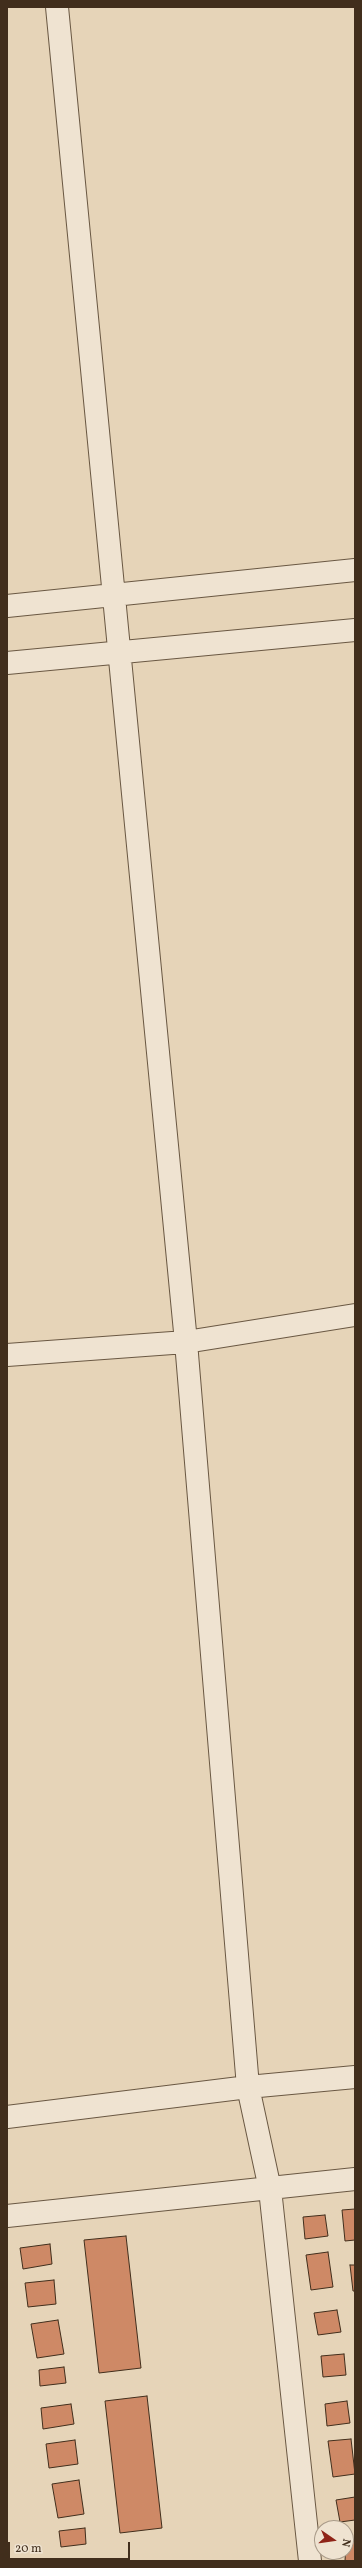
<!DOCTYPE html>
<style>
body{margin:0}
#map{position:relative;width:362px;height:2568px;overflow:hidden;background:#e6d4b8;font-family:Vollkorn,serif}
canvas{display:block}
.frame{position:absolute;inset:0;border:8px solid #412e1c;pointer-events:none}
.north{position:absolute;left:314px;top:2520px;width:40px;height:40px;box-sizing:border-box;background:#efe3d1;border:1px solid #a99b89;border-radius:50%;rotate:103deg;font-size:11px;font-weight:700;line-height:16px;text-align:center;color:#412e1c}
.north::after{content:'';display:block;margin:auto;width:14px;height:18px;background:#8f2418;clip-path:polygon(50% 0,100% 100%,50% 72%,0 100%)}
.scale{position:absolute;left:8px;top:2542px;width:122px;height:18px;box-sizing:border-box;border:2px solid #412e1c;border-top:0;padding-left:5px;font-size:12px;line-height:14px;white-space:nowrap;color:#412e1c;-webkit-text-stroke:3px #efe3d1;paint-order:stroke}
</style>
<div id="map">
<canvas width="362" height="2568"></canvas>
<div class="frame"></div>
<div class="north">N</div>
<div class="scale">20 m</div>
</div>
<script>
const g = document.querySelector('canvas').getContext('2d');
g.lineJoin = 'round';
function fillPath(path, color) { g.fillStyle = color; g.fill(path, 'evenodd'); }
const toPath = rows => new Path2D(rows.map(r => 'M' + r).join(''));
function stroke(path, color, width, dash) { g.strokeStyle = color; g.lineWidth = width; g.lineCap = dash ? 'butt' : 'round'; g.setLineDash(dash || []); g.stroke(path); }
const building = toPath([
 [355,2209,355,2240,345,2241,342,2210,355,2209],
 [325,2215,328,2236,305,2239,303,2217,325,2215],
 [126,2236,141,2368,99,2373,84,2240,126,2236],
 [50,2244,52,2264,23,2269,20,2248,50,2244],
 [328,2252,333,2287,311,2290,306,2255,328,2252],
 [350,2265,355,2265,355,2291,353,2291,350,2265],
 [54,2280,56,2304,28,2307,25,2283,54,2280],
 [337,2310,341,2332,318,2335,314,2313,337,2310],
 [58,2320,64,2354,37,2358,31,2324,58,2320],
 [344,2354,346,2375,323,2377,321,2356,344,2354],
 [64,2367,66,2383,40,2386,39,2370,64,2367],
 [147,2396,162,2528,120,2533,105,2401,147,2396],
 [347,2401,350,2423,327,2426,325,2404,347,2401],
 [71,2404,74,2424,43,2429,41,2408,71,2404],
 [351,2439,355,2474,333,2477,328,2441,351,2439],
 [75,2440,78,2464,49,2468,46,2444,75,2440],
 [79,2480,84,2514,58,2518,52,2484,79,2480],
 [355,2497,355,2520,340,2522,336,2500,355,2497],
 [85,2528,86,2544,61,2547,59,2531,85,2528],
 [355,2541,355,2561,345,2561,346,2543,355,2541]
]);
const minor = toPath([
 [57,7,186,1342,248,2087,270,2189,310,2561],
 [7,606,355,570],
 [7,663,355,630],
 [7,1355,186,1342,355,1315],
 [7,2117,248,2087,355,2077],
 [7,2216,355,2179]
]);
fillPath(building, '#ce8966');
stroke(building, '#412e1c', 1);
stroke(minor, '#6a5843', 24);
stroke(minor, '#efe3d1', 22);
</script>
